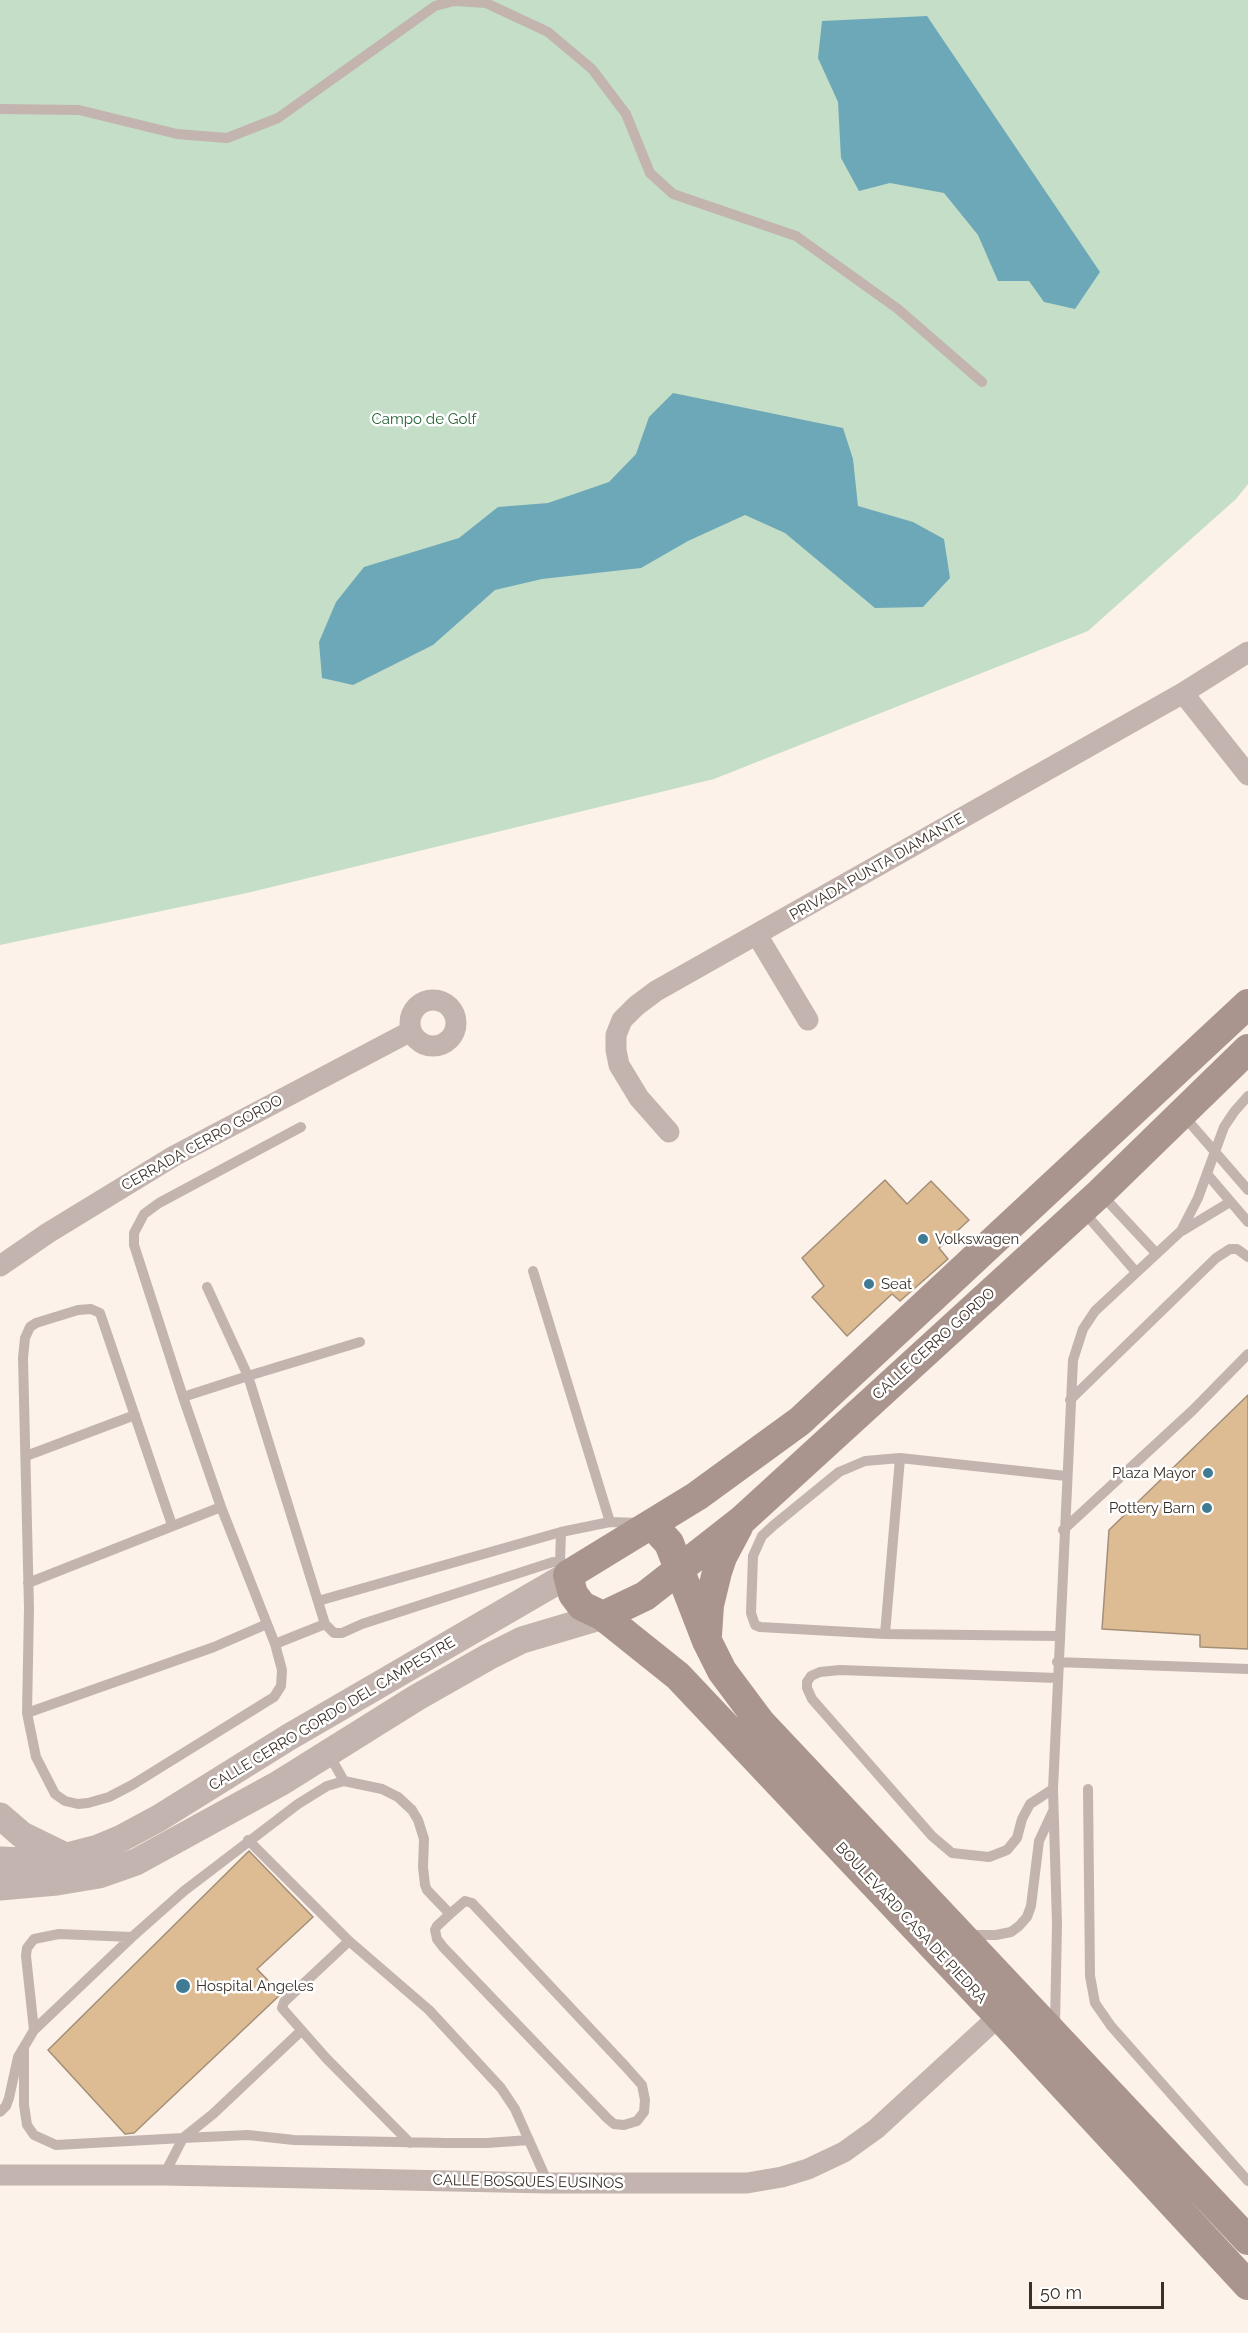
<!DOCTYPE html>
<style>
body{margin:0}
#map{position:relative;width:1248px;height:2333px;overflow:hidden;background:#fcf2e9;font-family:Raleway,sans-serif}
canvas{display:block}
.scale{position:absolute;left:1029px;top:2282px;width:135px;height:27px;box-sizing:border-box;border:3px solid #3a3028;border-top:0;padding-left:8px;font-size:18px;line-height:21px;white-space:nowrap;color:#3a3028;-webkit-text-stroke:4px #fff;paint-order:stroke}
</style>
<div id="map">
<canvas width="1248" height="2333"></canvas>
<div class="scale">50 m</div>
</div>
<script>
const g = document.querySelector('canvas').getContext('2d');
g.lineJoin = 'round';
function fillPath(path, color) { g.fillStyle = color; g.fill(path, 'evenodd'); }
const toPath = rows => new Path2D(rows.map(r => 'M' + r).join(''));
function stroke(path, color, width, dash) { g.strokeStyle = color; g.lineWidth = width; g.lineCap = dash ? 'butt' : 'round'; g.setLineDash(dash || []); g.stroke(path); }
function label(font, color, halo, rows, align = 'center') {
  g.font = font + ' Raleway,sans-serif'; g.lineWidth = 5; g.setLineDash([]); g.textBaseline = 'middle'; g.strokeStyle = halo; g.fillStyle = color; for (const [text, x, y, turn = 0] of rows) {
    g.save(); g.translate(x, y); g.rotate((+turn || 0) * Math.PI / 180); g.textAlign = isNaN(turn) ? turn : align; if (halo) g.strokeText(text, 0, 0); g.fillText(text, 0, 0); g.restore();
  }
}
const green = toPath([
 [0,0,1248,0,1248,484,1236,499,1088,631,714,779,247,893,0,945]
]);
const water = toPath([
 [927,16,1100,272,1075,309,1044,302,1029,281,998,281,978,235,944,193,890,183,859,191,841,158,838,102,818,58,822,21],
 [673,393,843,428,853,459,858,506,913,522,944,539,950,578,923,607,875,608,785,533,745,515,688,541,641,568,542,579,495,590,433,645,353,685,322,678,319,642,336,602,364,567,459,538,498,507,548,503,609,482,636,454,649,417]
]);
const building = toPath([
 [885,1180,907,1204,931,1181,969,1220,939,1248,948,1259,900,1301,892,1294,847,1336,812,1297,824,1286,802,1258,885,1180],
 [1248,1395,1248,1649,1200,1647,1200,1635,1102,1629,1109,1530,1248,1395],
 [249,1851,313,1917,257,1969,281,1994,134,2133,125,2134,48,2050,249,1851]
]);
const service = toPath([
 [0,109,79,110,177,134,227,138,278,118,435,6,454,1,486,3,548,32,592,69,626,114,650,173,673,194,796,236,898,309,982,382],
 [1183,1115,1248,1190],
 [1207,1174,1248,1222],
 [1101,1194,1156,1253],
 [1084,1212,1136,1272],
 [1182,1231,1230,1202],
 [533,1271,610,1522],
 [207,1287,248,1376,360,1342],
 [183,1397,248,1376,325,1624,334,1633,342,1633,362,1624,553,1562,560,1563,567,1572],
 [1070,1400,1216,1258,1230,1249,1237,1249,1248,1257],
 [26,1456,135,1415],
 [172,1525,100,1313,91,1309,78,1310,36,1323,30,1327,25,1338,23,1358,29,1608,27,1713,36,1757,55,1794,65,1801,78,1804,88,1803,109,1797,132,1785,274,1697,281,1686,282,1670,275,1644,221,1507,183,1397,134,1245,134,1233,144,1214,159,1203,301,1127],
 [1063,1530,1193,1410,1248,1354],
 [560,1563,561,1532],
 [28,1583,221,1507],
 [318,1601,561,1532,610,1522,640,1523],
 [885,1634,900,1458],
 [1058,1636,885,1634,760,1627,755,1625,751,1613,753,1556,762,1536,774,1525,839,1472,865,1461,900,1458,1066,1476],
 [275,1644,325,1624],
 [1057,1662,1248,1669],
 [27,1713,214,1647,267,1624],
 [344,1781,382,1789,398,1797,412,1810,418,1820,424,1839,423,1867,425,1885,427,1890,450,1914,437,1926,435,1930,437,1939,443,1947,607,2118,614,2124,624,2125,637,2121,644,2112,645,2100,642,2085,626,2067,472,1903,465,1901,450,1914],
 [1053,1789,1030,1804,1022,1819,1017,1838,1007,1850,989,1857,952,1853,932,1836,812,1699,807,1688,807,1682,811,1676,820,1672,840,1670,1057,1678],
 [1088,1789,1090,1976,1095,2003,1111,2026,1248,2181],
 [248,1840,349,1941],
 [967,1935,996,1935,1011,1932,1019,1926,1027,1917,1031,1906,1039,1841,1053,1811],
 [1055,2025,1057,1924,1053,1789,1073,1360,1083,1329,1095,1311,1181,1231,1198,1198,1224,1127,1234,1112,1248,1096],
 [34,2030,26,1956,27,1948,34,1939,59,1934,132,1937],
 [301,2031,213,2114,183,2138,248,2135,294,2140,447,2143,487,2143,529,2140],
 [24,2047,24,2105,27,2125,34,2135,56,2145,183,2138],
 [0,2112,6,2106,9,2098,18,2057,34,2030,132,1937,184,1891,298,1804,327,1786,344,1781,328,1753],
 [410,2143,326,2058,282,2008,284,2002,349,1941,429,2010,501,2088,515,2109,548,2183],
 [164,2175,183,2138]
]);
const minor = toPath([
 [1183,693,1248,775],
 [757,935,808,1020],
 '410 1023a23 23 0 1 1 46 0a23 23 0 1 1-46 0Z',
 [669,1132,639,1098,619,1065,616,1050,616,1035,622,1020,636,1006,656,991,1183,693,1248,652],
 [0,1266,48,1233,174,1156,411,1031],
 [0,2175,164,2175,548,2183,747,2183,782,2177,808,2169,844,2152,876,2129,999,2016]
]);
const tertiary = toPath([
 [0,1816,22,1835,65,1856],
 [0,1860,28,1861,67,1856,98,1848,122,1838,159,1818,289,1737,568,1575],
 [0,1887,57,1882,99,1875,136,1862,280,1783,416,1698,488,1657,522,1640,603,1616]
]);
const secondary = toPath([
 [1248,1004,800,1421,697,1496,568,1575,573,1594,582,1606,603,1616,678,1676,999,2016,1248,2285],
 [650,1526,658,1531,669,1543,707,1641,722,1671,760,1722,1248,2240],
 [603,1616,645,1596,742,1520,1100,1193,1248,1049],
 [707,1635,709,1605,717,1572,722,1557,738,1527]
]);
const markers = [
 [923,1239,6,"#407b93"],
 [869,1284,6,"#407b93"],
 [1208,1473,6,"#407b93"],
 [1207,1508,6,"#407b93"],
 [183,1986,8,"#407b93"]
];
const parkNames = [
 ["Campo de Golf",424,419]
];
const streetNames = [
 ["PRIVADA PUNTA DIAMANTE",877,867,-30],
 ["CERRADA CERRO GORDO",202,1143,-29],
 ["CALLE CERRO GORDO",934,1344,-42],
 ["CALLE CERRO GORDO DEL CAMPESTRE",332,1714,-31],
 ["BOULEVARD CASA DE PIEDRA",911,1923,47],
 ["CALLE BOSQUES EUSINOS",528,2182,1]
];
const poiNames = [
 ["Volkswagen",935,1239],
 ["Seat",881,1284],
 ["Plaza Mayor",1196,1473,"right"],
 ["Pottery Barn",1195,1508,"right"],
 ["Hospital Angeles",196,1986]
];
fillPath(green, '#c5dec8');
fillPath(water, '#6da8b8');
fillPath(building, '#ddbb93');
stroke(building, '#a38f78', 1.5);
stroke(service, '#c3b4af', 10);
stroke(minor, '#c3b4af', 21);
stroke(tertiary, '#c3b4af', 27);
stroke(secondary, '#aa958e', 30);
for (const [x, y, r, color] of markers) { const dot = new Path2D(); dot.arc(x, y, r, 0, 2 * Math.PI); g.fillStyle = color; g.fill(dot); stroke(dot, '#fff', 2); }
label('15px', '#256033', '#fff', parkNames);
label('15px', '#3a3028', '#fff', streetNames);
label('15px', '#3a3028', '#fff', poiNames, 'left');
</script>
